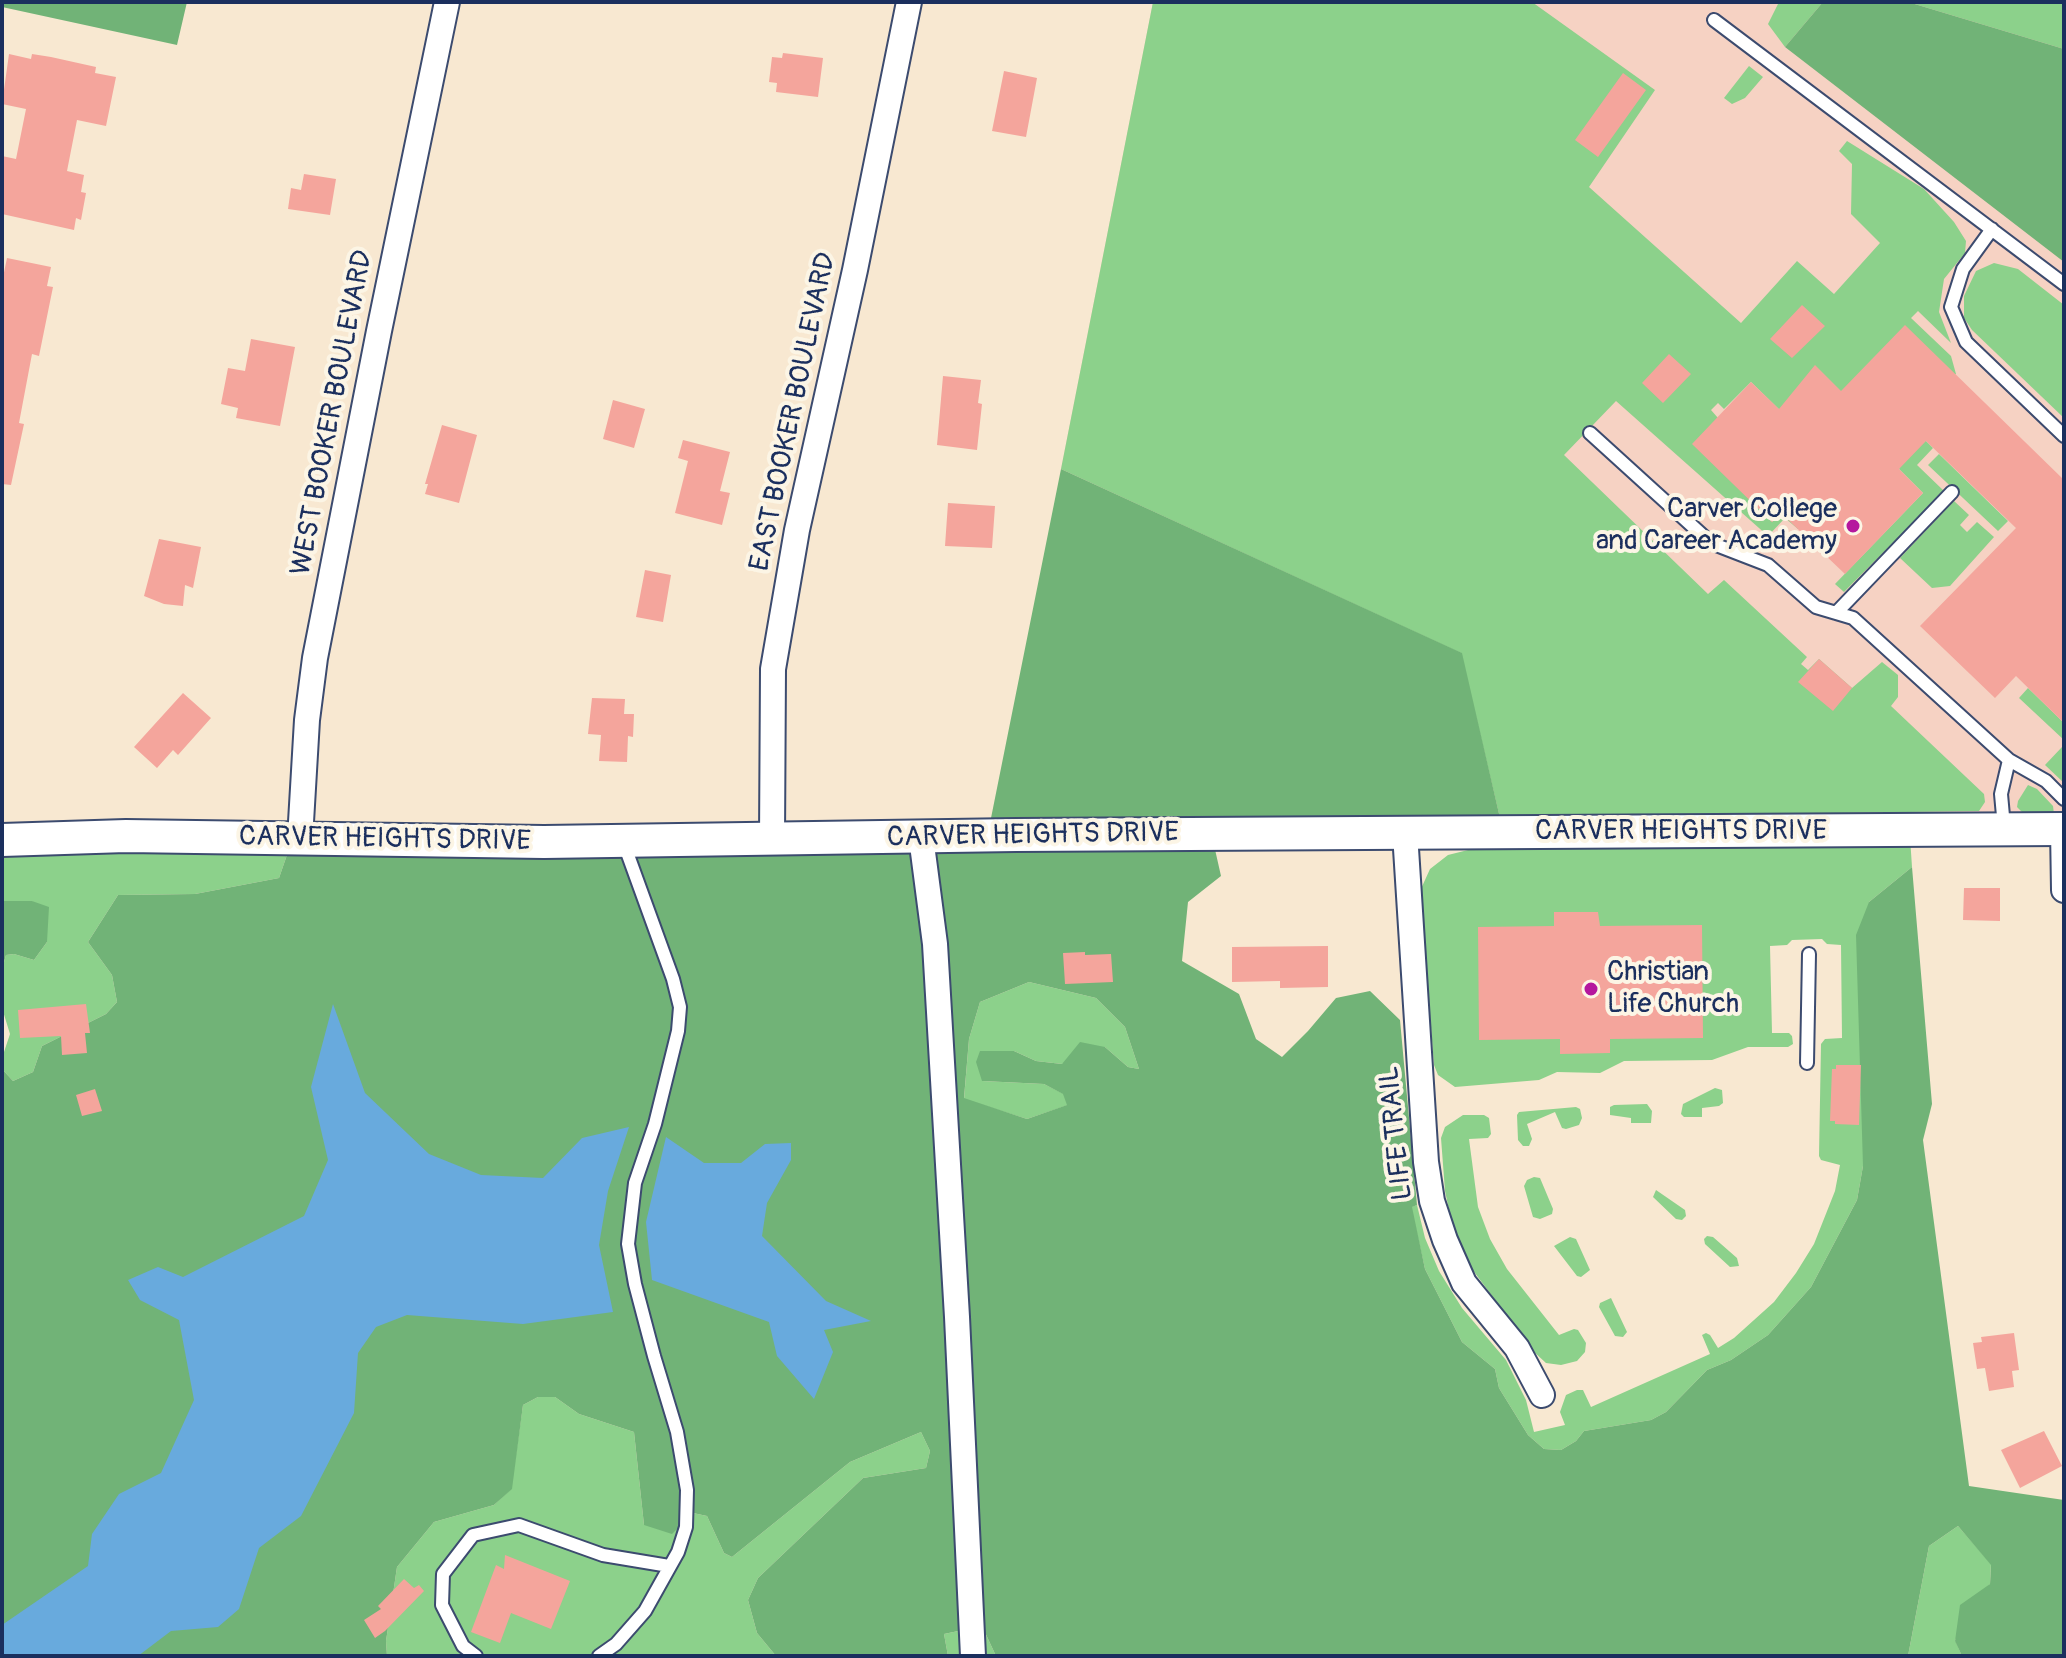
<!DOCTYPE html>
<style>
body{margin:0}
#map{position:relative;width:2066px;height:1658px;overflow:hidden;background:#f8e8d1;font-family:Pangolin,sans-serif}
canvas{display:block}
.frame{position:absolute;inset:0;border:4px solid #1b2f5e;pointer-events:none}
</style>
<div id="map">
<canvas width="2066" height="1658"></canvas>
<div class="frame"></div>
</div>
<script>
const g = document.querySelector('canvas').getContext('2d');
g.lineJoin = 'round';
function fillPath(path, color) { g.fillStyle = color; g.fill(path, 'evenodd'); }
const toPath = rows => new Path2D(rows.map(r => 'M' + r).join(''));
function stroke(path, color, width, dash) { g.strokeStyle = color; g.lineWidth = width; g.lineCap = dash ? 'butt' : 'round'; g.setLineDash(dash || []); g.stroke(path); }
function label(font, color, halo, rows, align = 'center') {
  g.font = font + ' Pangolin,sans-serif'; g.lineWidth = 8; g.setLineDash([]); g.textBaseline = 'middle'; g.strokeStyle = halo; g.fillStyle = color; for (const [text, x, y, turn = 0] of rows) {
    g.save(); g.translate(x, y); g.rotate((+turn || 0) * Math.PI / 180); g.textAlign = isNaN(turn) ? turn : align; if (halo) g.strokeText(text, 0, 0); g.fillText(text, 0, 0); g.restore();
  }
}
const built = toPath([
 [1153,2,2064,2,2064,819,1503,831,1461,653,1061,469]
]);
const green = toPath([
 [1153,2,1532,2,1655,90,1589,187,1741,323,1797,261,1834,294,1880,243,1851,214,1852,164,1839,151,1847,141,1924,189,1954,222,1966,241,1965,253,1944,279,1939,312,1951,343,1918,311,1911,318,1951,356,1956,374,1826,455,1751,382,1724,409,1718,403,1711,410,1718,418,1772,522,1799,494,1815,512,1798,529,1785,518,1768,536,1616,401,1564,455,1708,594,1724,580,1807,657,1801,664,1808,670,1819,659,1852,688,1882,662,1898,675,1898,697,1891,706,1984,794,1985,802,1979,811,1500,818,1461,653,1061,469],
 [1779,2,1823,2,1785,47,1768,24],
 [1908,2,2057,2,2064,4,2064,49],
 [1749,66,1763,77,1745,98,1732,104,1724,98],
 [1994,263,2018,269,2064,305,2064,418,1972,330,1964,318,1964,296,1976,271],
 [1912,427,1933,448,1917,465,1944,491,1844,592,1835,584,1923,493,1899,469],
 [1939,454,2008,521,1998,531,1928,465],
 [1954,501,1969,515,1960,525,1967,532,1977,522,1994,537,1950,586,1932,588,1900,558],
 [2028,688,2064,723,2064,740,2019,698],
 [2062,747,2064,749,2064,783,2045,765],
 [2028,785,2037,789,2053,806,2054,814,2024,814,2017,807,2018,801],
 [1910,837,1912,867,1869,902,1863,1166,1857,1200,1811,1287,1768,1335,1731,1360,1707,1370,1666,1412,1651,1420,1584,1431,1576,1441,1561,1450,1544,1449,1528,1435,1499,1388,1495,1369,1462,1342,1425,1269,1411,1207,1417,1205,1425,1238,1439,1271,1462,1308,1506,1360,1526,1400,1534,1432,1565,1425,1560,1412,1566,1395,1577,1390,1583,1390,1591,1407,1710,1354,1702,1335,1706,1333,1710,1335,1718,1348,1734,1338,1774,1302,1796,1273,1814,1244,1835,1191,1840,1165,1821,1160,1819,1156,1821,1044,1825,1039,1842,1038,1841,945,1827,944,1822,939,1792,940,1787,945,1770,946,1772,1033,1789,1033,1792,1036,1793,1044,1788,1047,1748,1047,1712,1060,1624,1061,1600,1073,1557,1072,1539,1080,1455,1087,1438,1075,1434,1065,1420,891,1430,869,1448,855,1504,841],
 [288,852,279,878,195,894,118,895,88,942,112,975,117,1002,106,1014,42,1046,33,1072,13,1081,2,1069,2,1058,10,1034,2,1008,2,969,6,955,14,954,34,960,47,942,32,901,2,901,2,855],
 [1029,982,1096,998,1125,1027,1139,1069,1128,1067,1105,1047,1062,1064,1036,1061,1014,1051,982,1081,1044,1084,1064,1094,1068,1105,1027,1119,964,1099,969,1039,980,1002],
 [1715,1088,1722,1090,1723,1103,1719,1106,1702,1108,1702,1117,1684,1117,1681,1114,1683,1104],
 [1647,1104,1652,1111,1651,1123,1631,1123,1631,1118,1610,1115,1610,1107,1614,1105],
 [1576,1107,1580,1109,1582,1118,1579,1125,1566,1129,1562,1128,1555,1112,1527,1124,1532,1139,1529,1146,1523,1146,1518,1140,1517,1115,1519,1112],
 [1463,1115,1484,1115,1489,1118,1491,1134,1488,1138,1469,1139,1478,1207,1490,1239,1507,1269,1559,1335,1574,1329,1578,1330,1586,1343,1585,1352,1577,1361,1561,1365,1546,1363,1533,1351,1472,1269,1452,1224,1445,1191,1441,1138,1445,1127],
 [1534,1177,1540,1178,1553,1209,1552,1214,1540,1219,1533,1217,1524,1186,1527,1180],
 [1656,1190,1685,1210,1686,1216,1682,1220,1676,1219,1653,1197],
 [1707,1236,1713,1237,1737,1258,1739,1266,1730,1267,1705,1244,1704,1239],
 [1570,1237,1576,1239,1590,1270,1581,1277,1577,1276,1554,1246],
 [1611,1298,1627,1332,1623,1337,1615,1336,1599,1307,1600,1303],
 [538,1397,555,1397,579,1414,634,1432,644,1525,693,1513,707,1516,724,1553,732,1557,850,1462,921,1432,930,1451,926,1468,863,1478,758,1578,748,1600,757,1633,776,1656,387,1656,386,1641,397,1567,434,1522,494,1505,511,1489,523,1405],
 [1958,1526,1991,1564,1990,1584,1955,1640,1962,1656,1908,1656,1929,1546],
 [982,1626,996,1656,948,1656,944,1634]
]);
const forest = toPath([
 [2,2,187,2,177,45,2,7],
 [1823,2,1908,2,2064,49,2064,262,1785,47],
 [1061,469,1462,653,1503,831,988,833],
 [1214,845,1221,876,1188,902,1182,961,1239,994,1256,1039,1282,1057,1308,1031,1336,998,1370,991,1400,1020,1417,1205,1412,1207,1425,1269,1462,1342,1495,1369,1499,1388,1528,1435,1544,1449,1561,1450,1576,1441,1584,1431,1651,1420,1666,1412,1707,1370,1731,1360,1768,1335,1811,1287,1857,1200,1863,1166,1856,935,1869,902,1912,867,1932,1104,1923,1140,1969,1486,2064,1500,2064,1656,1962,1656,1955,1641,1960,1605,1990,1584,1991,1565,1958,1526,1929,1546,1908,1656,996,1656,982,1626,944,1634,948,1656,776,1656,757,1633,748,1600,758,1578,863,1478,926,1468,930,1451,921,1432,850,1462,732,1557,724,1553,707,1516,693,1513,672,1534,644,1525,634,1432,579,1414,555,1397,538,1397,523,1405,512,1489,494,1505,434,1522,397,1567,386,1641,387,1656,2,1656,2,1069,13,1081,33,1072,42,1046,106,1014,117,1002,112,975,88,942,118,895,195,894,279,878,288,852],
 [1029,982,1096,998,1125,1027,1139,1069,1128,1067,1105,1047,1080,1042,1062,1064,1036,1061,1014,1051,980,1051,976,1062,982,1081,1044,1084,1063,1094,1067,1105,1027,1119,964,1098,969,1039,980,1002],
 [2,901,32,901,49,907,47,942,34,960,14,954,6,955,2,969]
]);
const water = toPath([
 [333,1004,365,1093,429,1154,481,1175,543,1178,582,1138,629,1127,608,1191,599,1245,613,1312,523,1324,407,1315,376,1327,358,1353,354,1413,301,1516,259,1548,239,1609,218,1627,171,1631,138,1656,2,1656,2,1625,88,1566,92,1534,119,1494,161,1473,194,1400,179,1320,140,1300,128,1280,158,1267,183,1277,304,1216,328,1160,311,1087],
 [666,1137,704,1163,741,1163,765,1144,791,1143,791,1160,767,1203,762,1236,826,1301,871,1321,824,1330,833,1352,814,1399,777,1356,769,1322,652,1280,646,1222]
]);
const building = toPath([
 [783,53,823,58,818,97,776,92,777,83,769,82,772,57,782,58],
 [9,54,31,59,32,54,51,57,96,67,95,73,116,77,106,126,77,120,67,171,84,175,81,192,86,193,81,220,76,218,74,230,2,214,2,156,16,159,26,109,2,104],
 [1004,71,1037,78,1026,137,992,131],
 [1623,73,1646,90,1598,157,1575,140],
 [304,174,336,179,330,215,288,209,291,188,301,190],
 [7,258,51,267,47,286,53,287,39,356,32,354,19,423,24,424,11,485,2,484,2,282],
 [1802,305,1825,326,1792,358,1770,339],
 [1905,325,2064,480,2064,723,2016,676,1995,698,1920,626,2016,528,1926,441,1899,469,1923,493,1845,574,1781,513,1772,522,1692,444,1751,382,1779,409,1815,365,1841,391],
 [251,339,295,347,280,426,236,418,238,408,221,404,228,368,245,371],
 [1669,354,1691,374,1663,403,1642,383],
 [943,376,981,380,978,403,982,404,977,450,937,445],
 [613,400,645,409,634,448,603,439],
 [442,425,477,435,459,503,425,494,428,484,425,484],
 [683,440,730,452,720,491,730,493,722,525,675,513,688,461,678,458],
 [948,503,995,506,992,548,945,546],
 [159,539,201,547,193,588,185,585,183,606,164,604,144,596],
 [645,570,671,575,663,622,636,617],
 [1819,659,1852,688,1833,711,1798,682],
 [183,693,211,718,178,755,173,750,157,768,134,747],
 [592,698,625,699,624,714,634,714,633,737,628,736,627,762,599,761,601,735,588,734],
 [1964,888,2000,888,2000,921,1963,920],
 [1554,912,1598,912,1600,926,1702,925,1703,1038,1610,1039,1610,1053,1560,1054,1560,1039,1479,1040,1478,927,1554,926],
 [1328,946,1328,987,1280,988,1280,981,1232,982,1232,947],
 [1085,952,1085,955,1111,954,1113,982,1065,984,1063,953],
 [86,1004,90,1033,85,1033,87,1053,62,1055,61,1036,20,1038,18,1010],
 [1836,1065,1861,1065,1859,1125,1835,1124,1835,1121,1830,1121,1832,1069,1836,1069],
 [95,1089,102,1111,82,1116,76,1095],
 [2014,1333,2019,1370,2012,1371,2014,1387,1989,1391,1985,1368,1977,1369,1973,1343,1982,1342,1981,1337],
 [2044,1431,2062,1466,2020,1488,2001,1450],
 [505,1555,570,1581,551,1629,511,1613,500,1643,471,1632,496,1565,504,1569],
 [404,1579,414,1588,419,1585,424,1591,385,1631,375,1638,364,1620,381,1609,378,1606]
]);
const service = toPath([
 [1714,20,2064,284],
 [1992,229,1963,269,1951,307,1966,342,2064,436],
 [1590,433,1711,543,1768,565,1816,607,1853,618,2009,760,2046,781,2064,799],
 [1836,613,1952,492],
 [2004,827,2001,794,2009,760],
 [1807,1063,1809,954],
 [476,1656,463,1646,442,1605,443,1574,473,1535,519,1525,603,1555,669,1566],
 [599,1656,616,1644,645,1611,678,1552,686,1527,687,1490,677,1432,654,1356,635,1284,628,1244,635,1183,655,1124,678,1031,680,1007,673,979,624,844]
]);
const minor = toPath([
 [2063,829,2064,890],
 [1405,833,1426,1162,1432,1201,1445,1240,1464,1283,1517,1348,1542,1395],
 [921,837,935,944,957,1317,973,1656],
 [300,839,307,720,315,658,379,331,447,2],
 [772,839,773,669,797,530,855,270,909,2]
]);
const tertiary = toPath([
 [2,840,126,836,544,842,1016,835,2064,829]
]);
const markers = [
 [1853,526,8,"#b5179e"],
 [1591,989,8,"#b5179e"]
];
const streetNames = [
 ["EAST BOOKER BOULEVARD",794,412,-78],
 ["WEST BOOKER BOULEVARD",333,413,-79],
 ["CARVER HEIGHTS DRIVE",1681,832],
 ["CARVER HEIGHTS DRIVE",1033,836,-1],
 ["CARVER HEIGHTS DRIVE",385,840,1],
 ["LIFE TRAIL",1397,1133,-96]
];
const poiNames = [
 ["Carver College",1837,510],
 ["and Career Academy",1837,542],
 ["Christian",1607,973,"left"],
 ["Life Church",1607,1005,"left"]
];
fillPath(built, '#f6d2c3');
fillPath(green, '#8cd18b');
fillPath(forest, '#71b377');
fillPath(water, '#68aadd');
fillPath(building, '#f4a59c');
stroke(service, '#3c4b6f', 16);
stroke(minor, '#3c4b6f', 28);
stroke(tertiary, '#3c4b6f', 36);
stroke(service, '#fff', 12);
stroke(minor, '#fff', 24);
stroke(tertiary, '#fff', 32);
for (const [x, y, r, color] of markers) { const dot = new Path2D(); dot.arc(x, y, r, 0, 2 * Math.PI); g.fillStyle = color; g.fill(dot); stroke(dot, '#fcf5e5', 3); }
label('28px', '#1b2f5e', '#fcf5e5', streetNames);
label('28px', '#1b2f5e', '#fcf5e5', poiNames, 'right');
</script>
